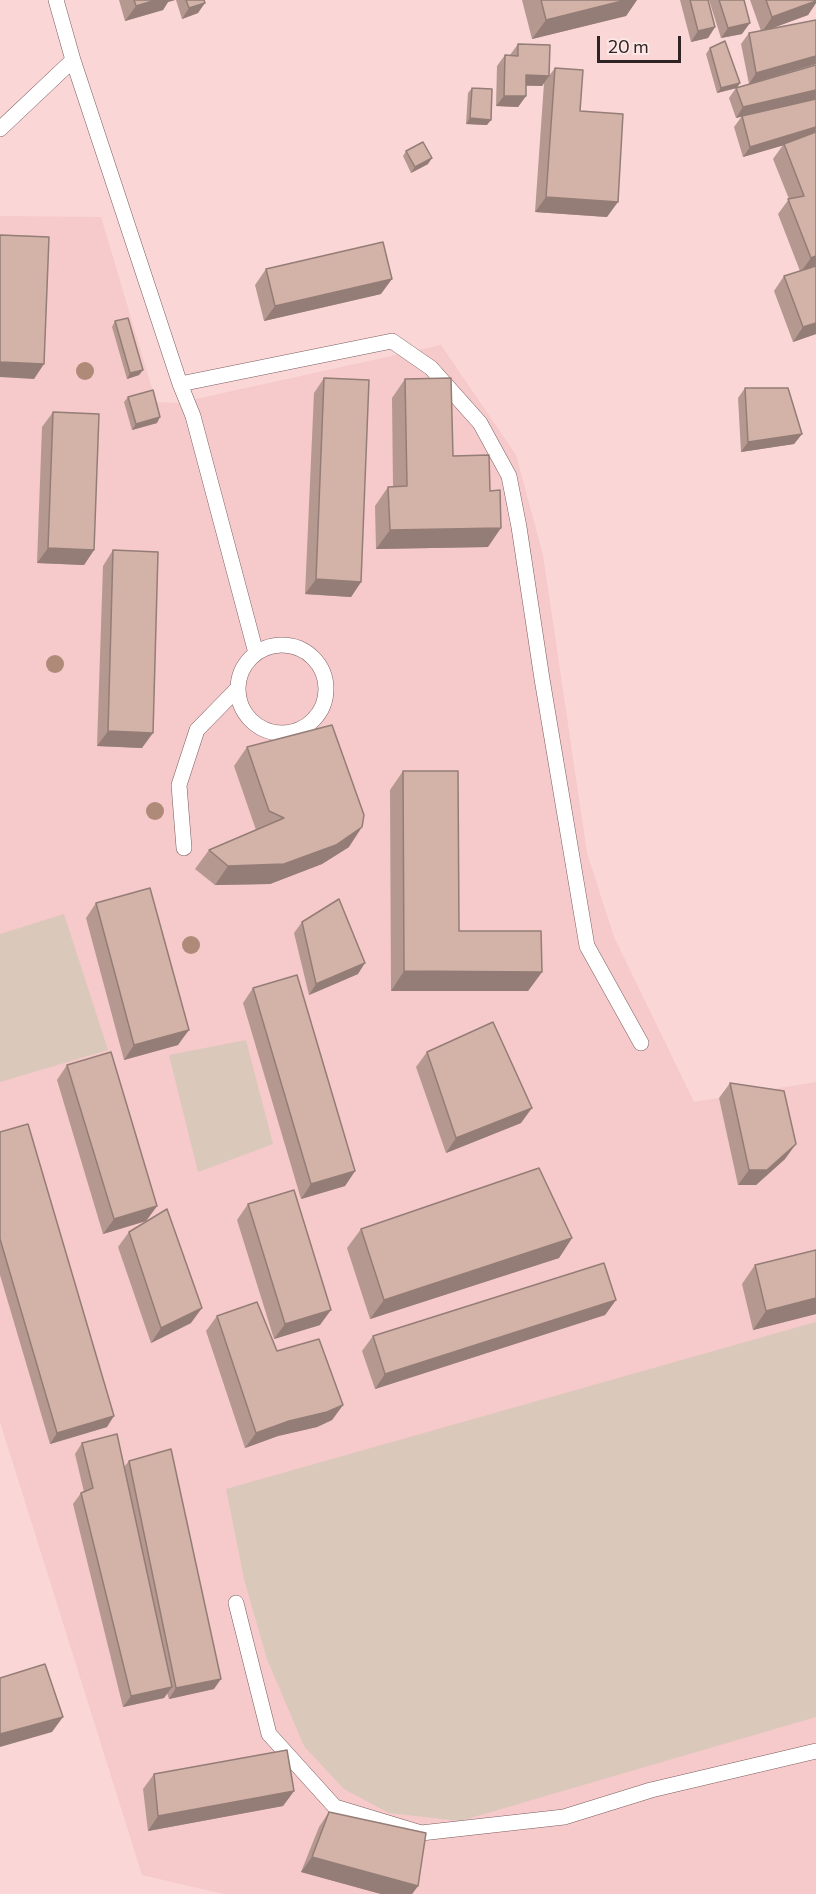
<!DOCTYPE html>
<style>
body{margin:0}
#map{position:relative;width:816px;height:1894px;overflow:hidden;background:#fad6d6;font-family:Commissioner,sans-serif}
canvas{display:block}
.scale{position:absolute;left:597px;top:36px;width:84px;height:27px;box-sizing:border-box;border:3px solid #302323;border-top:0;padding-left:8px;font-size:18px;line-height:21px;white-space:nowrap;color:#302323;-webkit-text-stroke:4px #fde7e7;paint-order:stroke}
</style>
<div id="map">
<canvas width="816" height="1894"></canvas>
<div class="scale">20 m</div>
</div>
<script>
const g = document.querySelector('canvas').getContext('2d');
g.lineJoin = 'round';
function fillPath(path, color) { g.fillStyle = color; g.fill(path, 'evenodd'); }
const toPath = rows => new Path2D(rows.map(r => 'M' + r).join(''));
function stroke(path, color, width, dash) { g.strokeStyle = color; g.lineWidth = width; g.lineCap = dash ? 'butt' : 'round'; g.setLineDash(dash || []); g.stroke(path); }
const built = toPath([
 [0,216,101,217,156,402,178,403,441,345,516,455,543,555,587,853,614,937,694,1102,816,1082,816,1894,223,1894,142,1875,0,1422]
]);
const green = toPath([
 [64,914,108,1050,0,1082,0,934],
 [246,1040,273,1144,198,1172,169,1055],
 [816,1322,816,1717,460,1821,389,1813,344,1789,304,1746,267,1659,244,1579,226,1489]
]);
const lane = toPath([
 [56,0,73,60,180,384,193,416,256,653],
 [0,129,73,60],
 [180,384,392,341,431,368,480,423,509,476,519,527,542,679,587,946,641,1043],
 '238 689a44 44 0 1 1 88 0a44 44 0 1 1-88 0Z',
 [184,848,179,785,197,730,238,688],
 [236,1603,269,1734,335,1807,421,1833,564,1817,651,1790,816,1751]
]);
const trees = [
 [85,371],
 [55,664],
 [155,811],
 [191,945]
];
const wall = toPath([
 [119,0,175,0,168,2,163,10,125,21],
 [176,0,204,0,198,13,182,19],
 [522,0,637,0,626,16,532,39],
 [680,0,708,0,715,27,708,38,691,42],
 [709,0,744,0,742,34,721,38],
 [750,0,816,0,816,3,808,15,770,29,816,20,816,64,749,84,741,44,749,33,761,31],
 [518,44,549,76,555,68,580,111,607,217,535,212,544,83,542,86,526,86,526,96,518,107,496,106,497,66,505,55,510,55],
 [710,48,737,88,816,65,816,334,793,342,774,291,784,276,800,271,778,214,789,199,773,159,783,145,743,157,734,127,742,116,761,112,736,118,729,98,736,88,717,93,706,54],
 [472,88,487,125,466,124,468,93],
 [406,151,428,164,411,173,403,156],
 [266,269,381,294,264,321,255,285],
 [115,321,143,370,139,375,127,379,112,327],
 [324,378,361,582,351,597,305,594,314,393],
 [405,379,453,456,488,547,376,549,375,506,388,487,393,487,392,398],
 [745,388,802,434,794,444,741,452,738,398],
 [128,397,157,423,132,430,124,402],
 [53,412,94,550,84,565,37,563,42,427],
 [113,550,142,748,97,746,103,566],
 [247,747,349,847,322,864,270,884,215,885,195,869,209,850,256,830,234,766],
 [403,771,459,931,542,972,528,991,391,991,390,790],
 [96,903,178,1045,124,1060,86,918],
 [302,922,358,974,309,995,294,933],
 [253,988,355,1171,345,1186,301,1199,243,1003],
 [427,1052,521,1123,446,1153,416,1067],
 [67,1065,157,1206,146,1221,103,1234,57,1080],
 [730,1083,785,1159,756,1185,738,1185,719,1098],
 [0,1132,107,1427,50,1444,0,1275],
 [248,1204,320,1325,274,1339,237,1220],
 [361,1229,572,1238,559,1258,370,1319,347,1248],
 [129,1232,191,1323,151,1343,118,1247],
 [816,1250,816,1314,753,1330,742,1284,755,1265],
 [616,1300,605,1315,375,1389,362,1351,373,1336],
 [217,1316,277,1351,343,1405,332,1420,317,1427,278,1436,245,1448,206,1331],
 [82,1443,124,1467,129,1461,214,1689,169,1699,167,1693,164,1698,123,1707,73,1504,81,1493,84,1492,75,1454],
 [154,1774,294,1791,283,1806,148,1831,143,1789],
 [329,1812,418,1886,412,1894,381,1894,301,1872,319,1827]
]);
const shadedWall = toPath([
 [156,0,175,0,168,2,163,10,125,21,136,6],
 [626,0,637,0,626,16,532,39,546,20],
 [816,1,816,3,808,15,762,32,772,17],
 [205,3,198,13,182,19,189,8],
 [750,23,742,34,721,38,728,28],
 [715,27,708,38,691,42,698,31],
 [816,56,816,64,749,84,756,73],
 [526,75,549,76,542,86,519,85],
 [740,83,737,88,717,93,721,88],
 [816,90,816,99,736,118,743,107],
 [504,96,526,96,518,107,496,106],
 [470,118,491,120,487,125,466,124],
 [816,127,816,136,743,157,750,147],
 [432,158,428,164,411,173,415,167],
 [546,197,618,202,607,217,535,212],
 [816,256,816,268,800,273,811,258],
 [392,279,381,294,264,321,275,306],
 [816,323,816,334,793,342,803,327],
 [0,362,44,364,34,379,0,377],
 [143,370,139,375,127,379,130,373],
 [160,417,157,423,132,430,136,424],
 [802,434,794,444,741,452,748,442],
 [501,528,488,547,376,549,390,530],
 [48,548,94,550,84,565,37,563],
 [316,579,361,582,351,597,305,594],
 [108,731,153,733,142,748,97,746],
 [362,827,349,847,322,864,270,884,215,885,228,866],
 [365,963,358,974,309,995,316,984],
 [404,971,542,972,528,991,391,991],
 [189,1030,178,1045,124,1060,134,1045],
 [532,1108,521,1123,446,1153,456,1138],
 [796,1144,785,1159,756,1185,738,1185,749,1170],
 [355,1171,345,1186,301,1199,311,1184],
 [157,1206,146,1221,103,1234,114,1219],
 [572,1238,559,1258,370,1319,384,1300],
 [816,1298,816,1314,753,1330,766,1311],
 [616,1300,605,1315,375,1389,385,1374],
 [202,1308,191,1323,151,1343,161,1328],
 [331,1310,320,1325,274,1339,285,1324],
 [343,1405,332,1420,317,1427,278,1436,245,1448,256,1433,289,1421],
 [114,1416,107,1427,50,1444,57,1433],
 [221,1679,214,1689,169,1699,176,1688],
 [172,1687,164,1698,123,1707,131,1696],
 [63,1717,52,1732,0,1747,0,1734],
 [294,1791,283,1806,148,1831,158,1816],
 [312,1857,418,1886,412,1894,381,1894,301,1872]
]);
const building = toPath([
 [134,0,156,0,136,6,134,0],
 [186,0,204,0,205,3,189,8,186,0],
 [541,0,626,0,546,20,541,0],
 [690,0,708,0,715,27,698,31,690,0],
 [719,0,744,0,750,23,728,28,719,0],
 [766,0,816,0,816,1,772,17,766,0],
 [816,20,816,56,756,73,749,33,816,20],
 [725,41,740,83,721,88,710,48,725,41],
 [518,44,550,45,549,76,526,75,526,96,504,96,505,55,518,56,518,44],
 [816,65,816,90,743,107,736,88,816,65],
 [555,68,583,70,580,111,623,114,618,202,546,197,555,68],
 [472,88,492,89,491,120,470,118,472,88],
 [816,99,816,127,750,147,742,116,816,99],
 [816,132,816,256,811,258,788,199,804,196,784,144,816,132],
 [423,142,432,158,415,167,406,151,423,142],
 [0,235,49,237,44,364,0,362,0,235],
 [383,242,392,279,275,306,266,269,383,242],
 [816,266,816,323,803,327,784,276,816,266],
 [128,318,143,370,130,373,115,321,128,318],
 [324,378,369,380,361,582,316,579,324,378],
 [451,378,453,456,489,455,490,491,500,490,501,528,390,530,388,487,407,486,405,379,451,378],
 [745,388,788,388,802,434,748,442,745,388],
 [153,390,160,417,136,424,128,397,153,390],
 [53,412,99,414,94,550,48,548,53,412],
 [113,550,158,552,153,733,108,731,113,550],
 [332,725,364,815,362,827,336,845,284,864,228,866,209,850,284,818,269,811,247,747,332,725],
 [403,771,458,771,459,931,541,931,542,972,404,971,403,771],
 [150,888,189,1030,134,1045,96,903,150,888],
 [339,899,365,963,316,984,302,922,339,899],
 [297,975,355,1171,311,1184,253,988,297,975],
 [493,1022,532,1108,456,1138,427,1052,493,1022],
 [111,1052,157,1206,114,1219,67,1065,111,1052],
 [730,1083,784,1091,796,1144,767,1170,749,1170,730,1083],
 [28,1124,114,1416,57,1433,0,1239,0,1132,28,1124],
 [539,1168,572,1238,384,1300,361,1229,539,1168],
 [294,1190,331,1310,285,1324,248,1204,294,1190],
 [167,1209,202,1308,161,1328,129,1232,167,1209],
 [816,1250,816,1298,766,1311,755,1265,816,1250],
 [604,1263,616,1300,385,1374,373,1336,604,1263],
 [257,1302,277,1351,319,1339,343,1405,327,1412,289,1421,256,1433,217,1316,257,1302],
 [117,1434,172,1687,131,1696,81,1493,93,1488,82,1443,117,1434],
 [171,1449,221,1679,176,1688,129,1461,171,1449],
 [45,1664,63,1717,0,1734,0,1678,45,1664],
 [287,1750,294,1791,158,1816,154,1774,287,1750],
 [329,1812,426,1833,418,1886,312,1857,329,1812]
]);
fillPath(built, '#f6c9ca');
fillPath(green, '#dac8bb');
stroke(lane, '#7c5d5e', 16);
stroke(lane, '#fff', 15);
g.fillStyle = '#b08a78';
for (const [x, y] of trees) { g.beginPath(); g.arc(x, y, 9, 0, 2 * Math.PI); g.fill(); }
fillPath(wall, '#b59990');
fillPath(shadedWall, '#947d76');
fillPath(building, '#d3b2a8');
stroke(building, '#947d76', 1.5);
</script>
